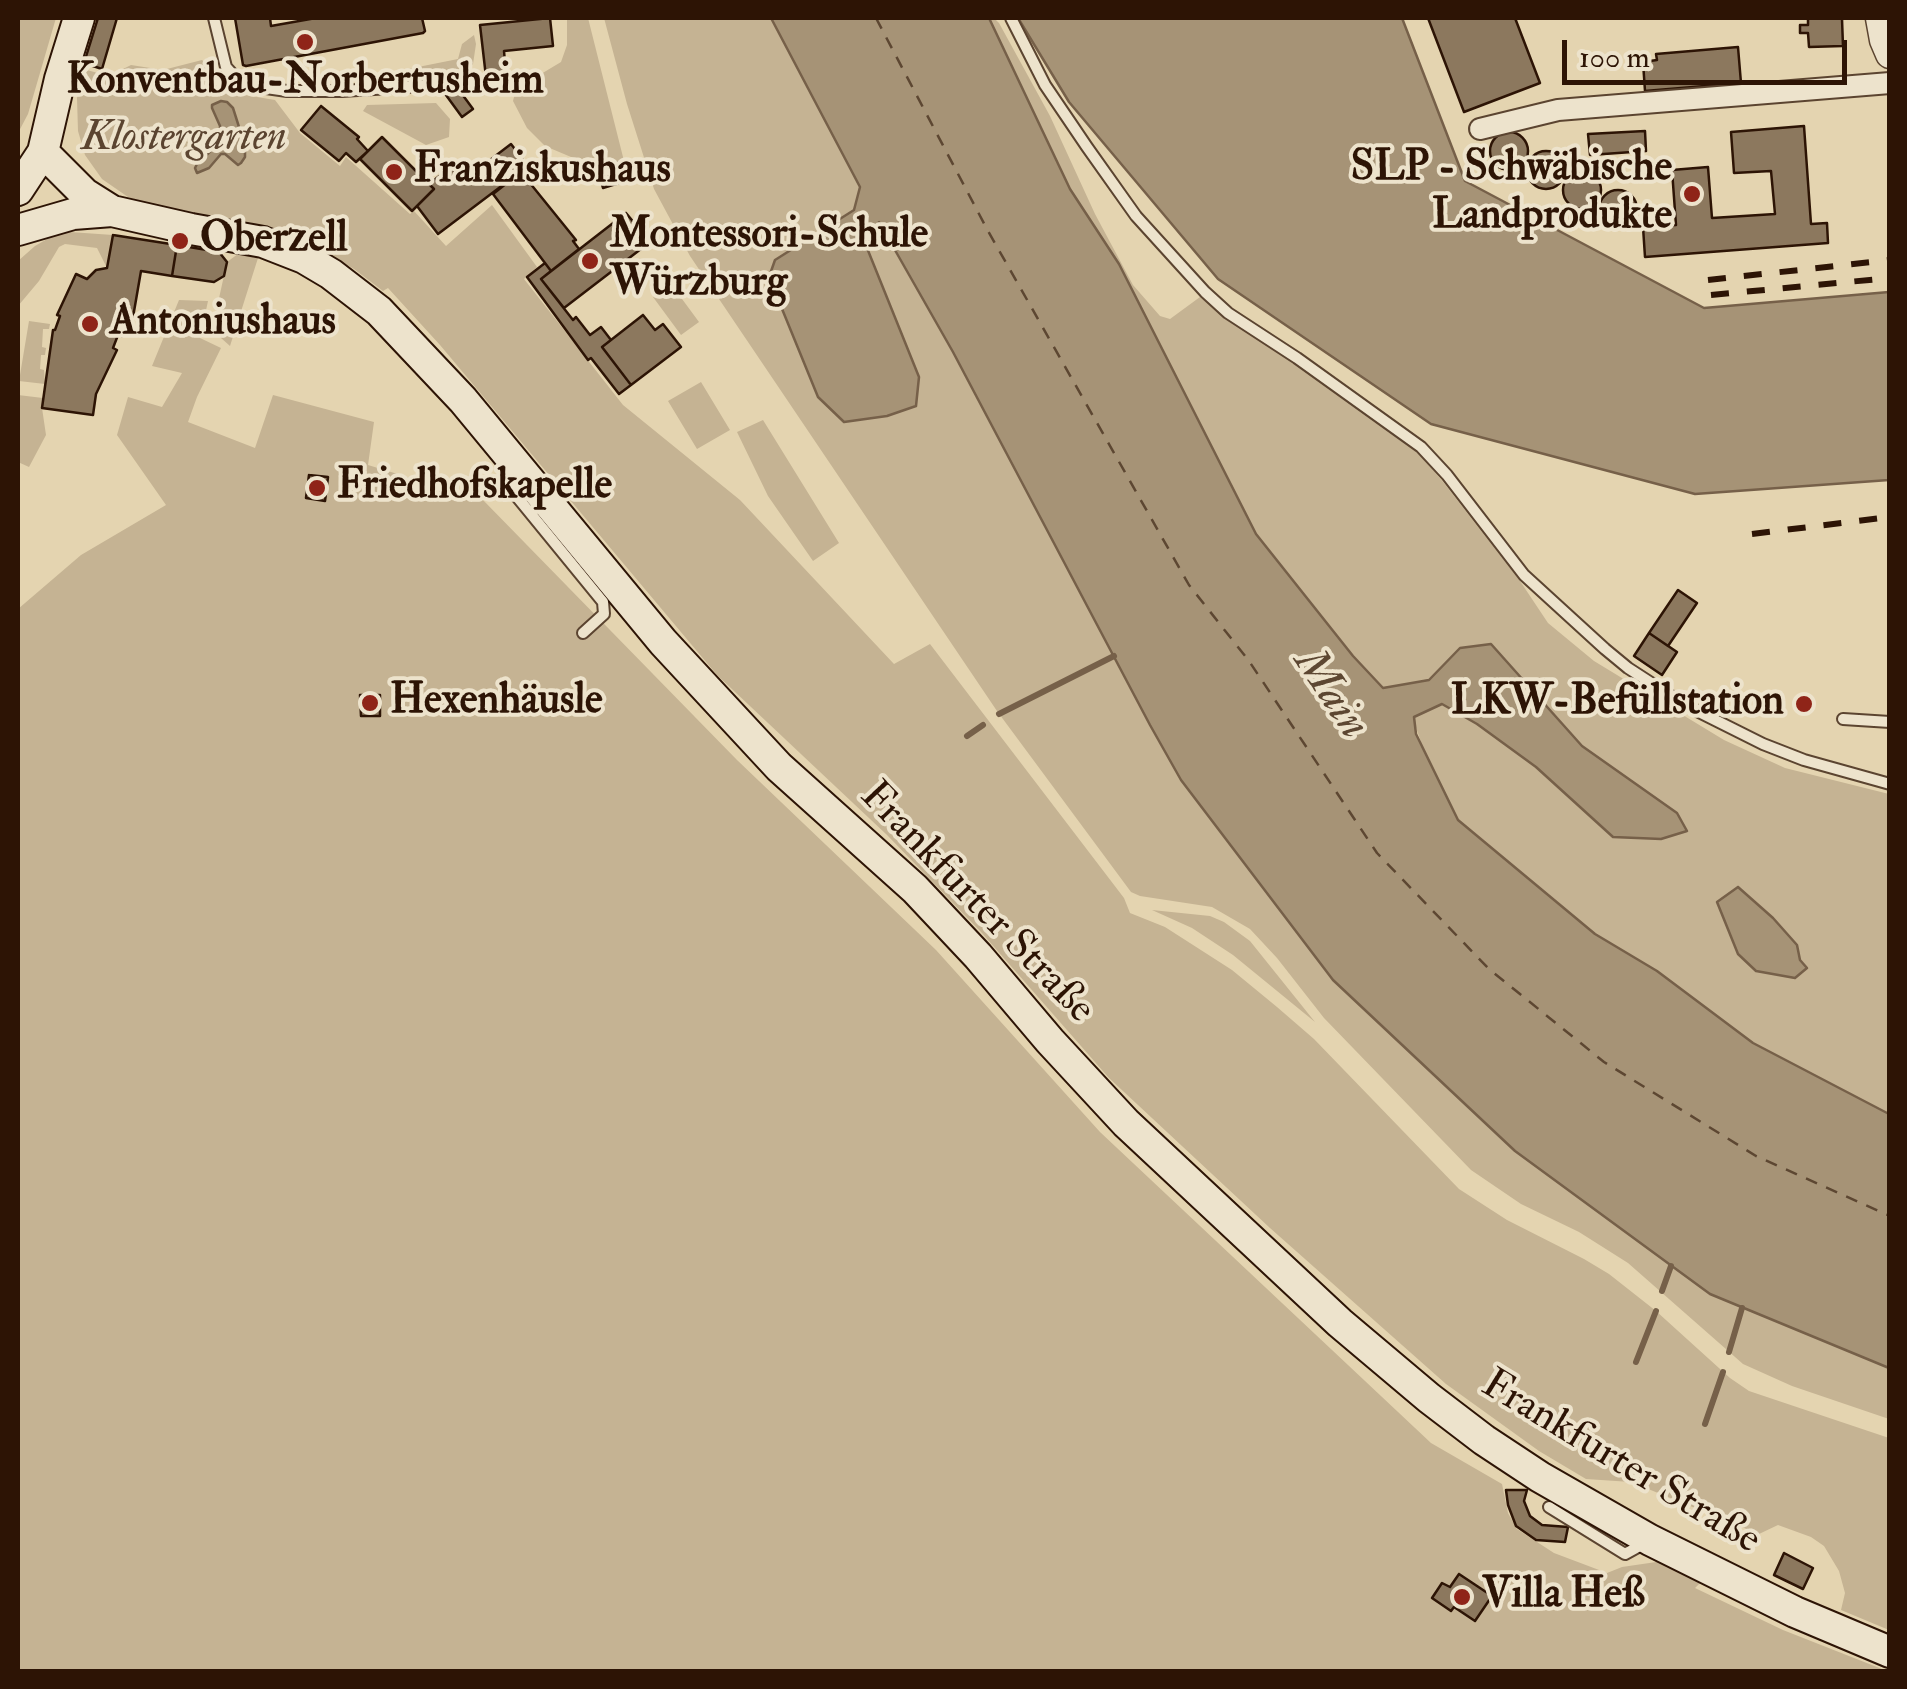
<!DOCTYPE html>
<meta charset="utf-8">
<style>
body{margin:0}
#map{position:relative;width:1907px;height:1689px;overflow:hidden;background:#e4d4b0;font-family:"IM FELL Double Pica",serif}
canvas{display:block}
.frame{position:absolute;inset:0;border:20px solid #2d1405;pointer-events:none}
.scale{position:absolute;left:1562px;top:40px;width:285px;height:45px;box-sizing:border-box;border:5px solid #2d1405;border-top:0;padding-left:12px;font-size:30px;line-height:35px;white-space:nowrap;color:#2d1405;-webkit-text-stroke:8px #ede3cc;paint-order:stroke}
</style>
<div id="map">
<canvas width="1907" height="1689"></canvas>
<div class="frame"></div>
<div class="scale">100 m</div>
</div>
<script>
const g = document.querySelector('canvas').getContext('2d');
g.lineJoin = 'round';
function fillPath(path, color) { g.fillStyle = color; g.fill(path, 'evenodd'); }
const toPath = rows => new Path2D(rows.map(r => 'M' + r).join(''));
function stroke(path, color, width, dash) { g.strokeStyle = color; g.lineWidth = width; g.lineCap = dash ? 'butt' : 'round'; g.setLineDash(dash || []); g.stroke(path); }
function label(font, color, halo, rows, align = 'center') {
  g.font = font + ' "IM FELL Double Pica",serif'; g.lineWidth = 8; g.setLineDash([]); g.textBaseline = 'middle'; g.strokeStyle = halo; g.fillStyle = color; for (const [text, x, y, turn = 0] of rows) {
    g.save(); g.translate(x, y); g.rotate((+turn || 0) * Math.PI / 180); g.textAlign = isNaN(turn) ? turn : align; if (halo) g.strokeText(text, 0, 0); g.fillText(text, 0, 0); g.restore();
  }
}
const green = toPath([
 [18,18,56,18,28,114,18,133],
 [567,18,588,18,624,161,597,168,545,146,527,128,513,101,516,89,561,62,567,45],
 [604,18,771,18,860,187,854,210,775,260,919,377,865,243,878,221,953,352,1150,725,1181,780,1333,980,1515,1151,1710,1294,1889,1368,1889,1419,1792,1386,1743,1364,1628,1263,1579,1232,1521,1204,1471,1170,1324,1018,1277,958,1250,929,1212,907,1140,896,1131,892,997,711,690,256,654,189,627,104],
 [989,18,994,18,999,23,1050,116,1095,214,1133,285,1160,316,1170,319,1200,297,1231,322,1301,364,1389,430,1421,456,1444,483,1520,581,1548,623,1594,661,1724,740,1785,768,1889,794,1889,1115,1752,1045,1595,936,1457,823,1422,745,1412,716,1429,681,1383,689,1353,656,1256,534,1119,264,1070,189],
 [474,35,476,44,473,64,462,78,442,81,368,84,368,77,458,59,462,44],
 [202,60,222,79,245,95,275,100,300,133,340,166,346,157,410,214,414,211,446,246,492,205,537,267,524,279,623,405,740,500,894,664,930,644,1124,898,1130,913,1165,927,1232,970,1277,1007,1314,1039,1459,1189,1507,1220,1584,1259,1609,1274,1656,1311,1730,1378,1749,1391,1889,1438,1889,1630,1841,1610,1845,1593,1839,1571,1824,1546,1811,1537,1778,1525,1759,1534,1631,1482,1586,1479,1539,1451,1446,1384,1270,1228,1109,1078,981,932,887,835,717,675,440,345,388,288,383,291,354,269,301,238,249,222,172,210,140,201,128,197,102,179,85,155,78,131,77,98,83,69,109,76,131,65,163,70],
 [436,103,450,119,449,137,426,145,363,111,367,105],
 [70,232,113,235,107,268,97,248,65,244,59,247,39,281,18,306,18,261,35,246,54,235],
 [238,254,258,258,230,346,212,330,227,262],
 [671,284,699,322,681,335,653,297],
 [179,300,208,301,200,338,221,348,197,397,188,422,255,448,273,395,374,422,368,465,483,500,737,760,936,950,1100,1132,1431,1443,1502,1484,1508,1513,1517,1529,1554,1553,1607,1573,1622,1567,1663,1561,1701,1582,1695,1588,1783,1630,1887,1671,18,1671,18,609,81,555,166,505,117,435,128,397,162,407,182,373,152,366],
 [29,321,50,324,49,329,43,329,42,347,46,348,45,355,41,355,40,369,44,370,45,384,19,381],
 [701,382,730,430,697,449,668,401],
 [18,395,43,398,42,408,46,435,29,467,18,462],
 [763,420,839,543,813,561,768,496,737,432],
 [1152,910,1210,916,1224,922,1250,941,1315,1022,1233,955,1192,928]
]);
const water = toPath([
 [771,18,989,18,1070,189,1119,264,1256,534,1353,656,1383,688,1429,680,1460,648,1491,644,1582,746,1677,813,1687,831,1661,839,1613,837,1536,767,1477,724,1442,704,1414,717,1416,734,1458,820,1595,934,1657,971,1753,1043,1889,1114,1889,1368,1710,1294,1515,1151,1333,980,1181,780,1150,725,953,352,879,222,865,243,919,377,916,406,887,416,844,422,818,397,769,277,775,260,854,210,860,187,771,18],
 [1018,18,1402,18,1465,181,1704,308,1889,292,1889,480,1695,494,1431,424,1218,279,1069,102,1018,18],
 [221,101,227,102,233,108,245,146,245,157,241,163,238,165,225,154,221,154,209,168,197,173,195,168,197,164,217,145,220,138,220,126,212,108,212,105,221,101],
 [1738,887,1773,918,1797,945,1800,960,1807,968,1795,978,1756,971,1738,954,1717,902,1738,887]
]);
const stream = toPath([
 [999,714,1114,656],
 [967,736,983,725],
 [1662,1291,1671,1266],
 [1729,1352,1742,1308],
 [1636,1362,1656,1311],
 [1705,1424,1723,1372]
]);
const ferry = toPath([
 [876,18,988,231,1189,585,1249,661,1377,853,1489,969,1604,1062,1756,1156,1890,1216]
]);
const building = toPath([
 [98,18,117,18,102,69,84,63,98,18],
 [235,18,270,18,271,26,316,18,422,18,425,31,423,33,246,66,243,65,235,18],
 [550,18,553,46,504,51,506,74,486,77,480,25,550,18],
 [1428,18,1515,18,1540,83,1464,112,1428,18],
 [1808,18,1850,18,1842,19,1843,46,1809,47,1808,33,1800,33,1800,25,1808,25,1808,18],
 [1738,47,1741,83,1645,91,1643,62,1657,60,1656,54,1738,47],
 [459,90,473,109,462,117,443,91,459,90],
 [321,106,359,137,357,139,368,151,356,162,346,153,339,161,301,130,321,106],
 [1804,126,1811,224,1827,223,1828,243,1645,257,1643,227,1676,225,1672,170,1708,167,1712,218,1775,214,1771,171,1734,173,1731,132,1804,126],
 [1645,131,1646,151,1590,155,1588,134,1645,131],
 '1490 151a19 19 0 1 1 38 0a19 19 0 1 1-38 0Z',
 [382,137,434,189,412,211,360,159,382,137],
 [511,144,528,166,438,234,417,206,434,189,429,184,451,167,456,173,463,168,469,176,511,144],
 '1527 170a19 19 0 1 1 38 0a19 19 0 1 1-38 0Z',
 [624,161,629,180,603,188,597,168,624,161],
 '1563 190a19 19 0 1 1 38 0a19 19 0 1 1-38 0Z',
 [521,172,576,240,573,241,579,249,551,271,493,194,521,172],
 '1599 209a19 19 0 1 1 38 0a19 19 0 1 1-38 0Z',
 [626,213,650,242,564,308,541,279,626,213],
 [113,235,177,245,172,276,141,271,132,323,124,322,122,336,118,335,113,348,117,350,96,394,93,415,42,408,53,330,55,330,60,316,57,315,76,274,87,279,96,270,107,268,113,235],
 [177,245,219,252,227,262,224,276,214,282,172,276,177,245],
 [545,263,551,271,541,279,573,320,576,317,590,335,601,327,611,340,602,347,631,385,619,394,591,358,588,360,527,277,545,263],
 [643,315,655,330,663,324,681,347,631,385,602,347,643,315],
 [309,475,328,477,325,501,306,498,309,475],
 [1678,590,1697,603,1668,646,1649,633,1678,590],
 [1649,633,1677,652,1662,675,1634,656,1649,633],
 [360,695,380,695,380,716,361,716,360,695],
 [1506,1490,1527,1490,1524,1501,1530,1516,1542,1525,1568,1527,1565,1542,1536,1540,1516,1526,1508,1505,1506,1490],
 [1784,1553,1813,1568,1803,1589,1774,1575,1784,1553],
 [1459,1574,1492,1596,1475,1621,1454,1607,1451,1611,1432,1598,1442,1583,1450,1587,1459,1574]
]);
const service = toPath([
 [214,18,226,67,237,79,252,86,287,91,342,91,471,83],
 [1011,18,1045,85,1087,147,1136,216,1205,292,1228,313,1297,358,1421,447,1447,475,1524,575,1605,649,1628,668,1685,705,1763,744,1804,760,1890,784],
 [520,477,509,487,603,602,604,614,583,633],
 [1843,719,1890,722],
 [1549,1507,1625,1554,1645,1543]
]);
const minor = toPath([
 [1480,129,1558,110,1890,83]
]);
const tertiary = toPath([
 [1880,18,1884,40,1890,54]
]);
const secondary = toPath([
 [43,152,85,194,112,211,191,229,263,242,304,258,331,274,379,311,463,400,663,642,779,767,915,889,978,956,1050,1041,1126,1123,1340,1323,1429,1398,1484,1440,1540,1477,1650,1540,1795,1612,1890,1652],
 [18,190,43,152,60,79,79,18],
 [18,230,73,214,112,211]
]);
const rail = toPath([
 [1708,280,1890,260],
 [1711,295,1890,278],
 [1752,534,1890,517]
]);
const markers = [
 [305,42,10,"#8f2418"],
 [394,172,10,"#8f2418"],
 [1692,194,10,"#8f2418"],
 [180,241,10,"#8f2418"],
 [590,261,10,"#8f2418"],
 [90,324,10,"#8f2418"],
 [317,488,10,"#8f2418"],
 [370,703,10,"#8f2418"],
 [1804,704,10,"#8f2418"],
 [1462,1597,10,"#8f2418"]
];
const poiNames = [
 ["Konventbau-Norbertusheim",305,83,"center"],
 ["SLP - Schwäbische",1672,170,"right"],
 ["Landprodukte",1672,218,"right"],
 ["Franziskushaus",414,172],
 ["Montessori-Schule",610,237],
 ["Würzburg",610,285],
 ["Oberzell",200,241],
 ["Antoniushaus",110,324],
 ["Friedhofskapelle",337,488],
 ["Hexenhäusle",390,703],
 ["LKW-Befüllstation",1784,704,"right"],
 ["Villa Heß",1482,1597]
];
const parkNames = [
 ["Klostergarten",184,140]
];
const streetNames = [
 ["Frankfurter Straße",976,904,46],
 ["Frankfurter Straße",1620,1464,31]
];
const waterNames = [
 ["Main",1329,695,56]
];
fillPath(green, '#c5b393');
fillPath(water, '#a69376');
stroke(water, '#766049', 2.5);
stroke(stream, '#766049', 6);
stroke(ferry, '#5d4732', 2.5, [12, 10]);
fillPath(building, '#8c785e');
stroke(building, '#2d1405', 2.5);
stroke(service, '#5b4430', 14);
stroke(minor, '#5b4430', 24);
stroke(tertiary, '#5b4430', 31);
stroke(secondary, '#2d1405', 34);
stroke(service, '#ede3cc', 10);
stroke(minor, '#ede3cc', 20);
stroke(tertiary, '#ede3cc', 28);
stroke(secondary, '#ede3cc', 30);
stroke(rail, '#2d1405', 6, [18, 18]);
for (const [x, y, r, color] of markers) { const dot = new Path2D(); dot.arc(x, y, r, 0, 2 * Math.PI); g.fillStyle = color; g.fill(dot); stroke(dot, '#ede3cc', 4); }
label('bold 42px', '#2d1405', '#ede3cc', poiNames, 'left');
label('italic 42px', '#5b4430', '#ede3cc', parkNames);
label('42px', '#2d1405', '#ede3cc', streetNames);
label('italic 45px', '#5d4732', '#ede3cc', waterNames);
</script>
